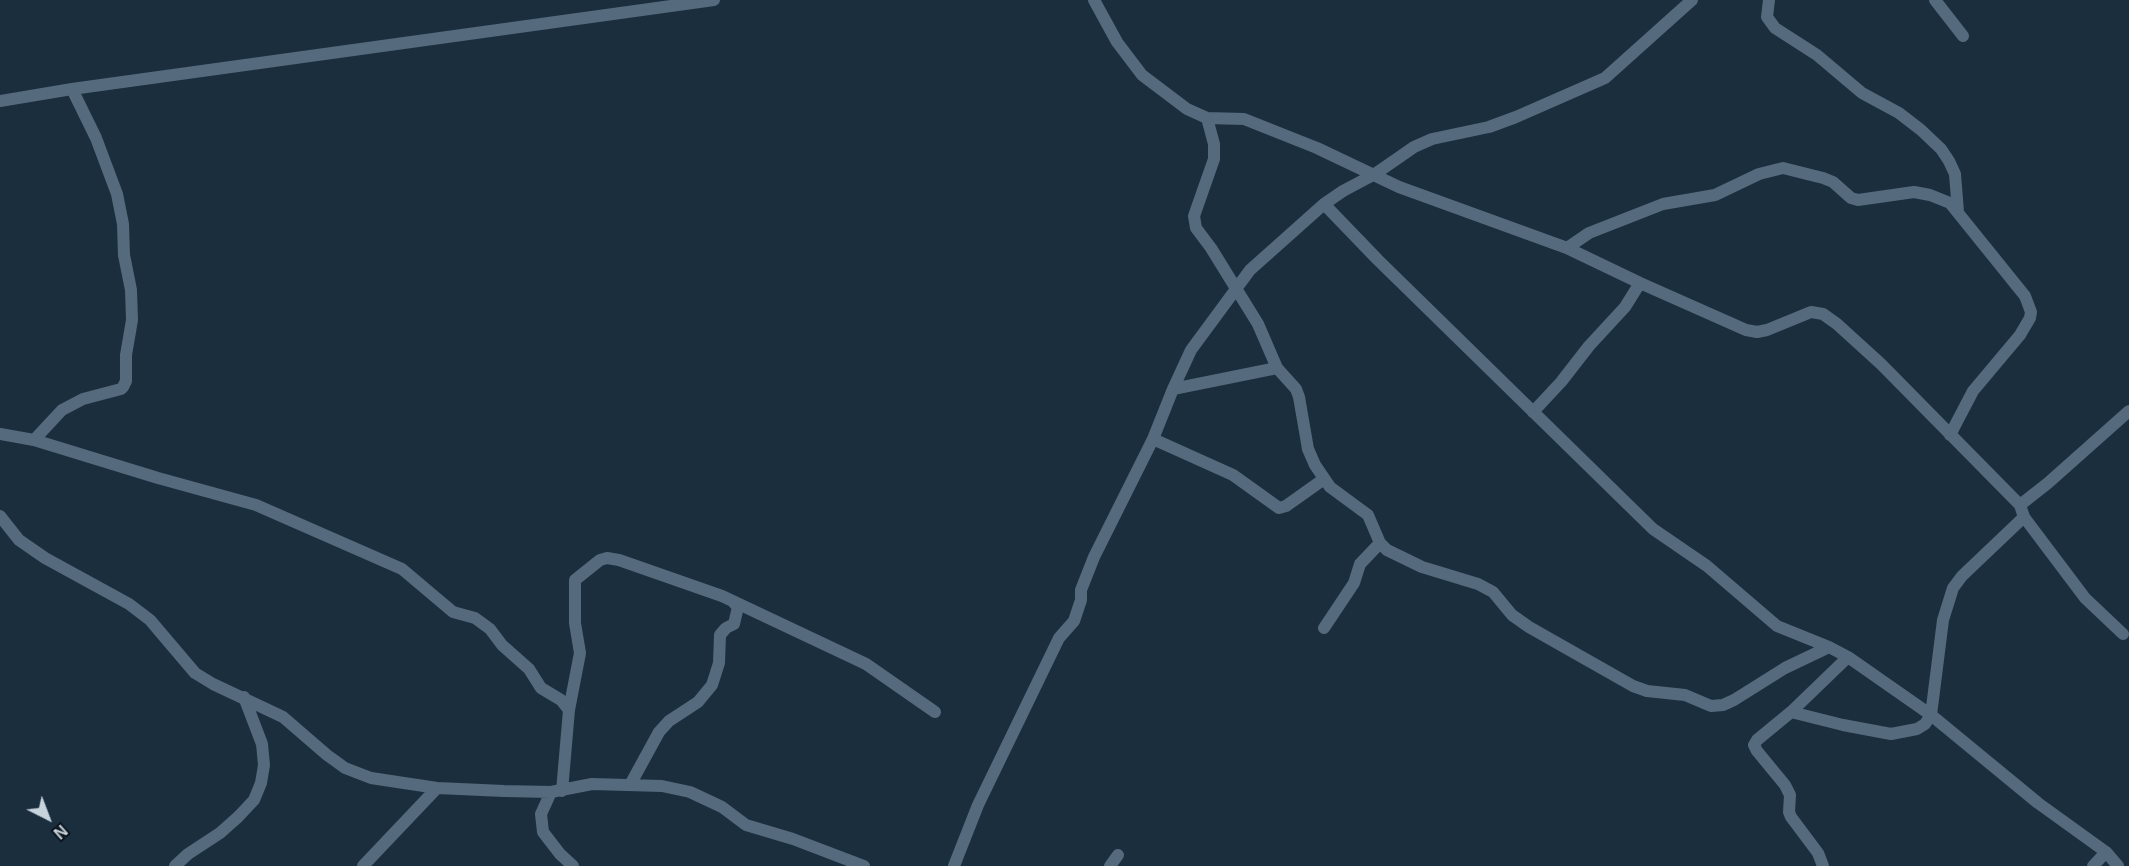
<!DOCTYPE html>
<style>
body{margin:0}
#map{position:relative;width:2129px;height:866px;overflow:hidden;background:#1a2e3e;font-family:Arial,sans-serif}
canvas{display:block}
.north{position:absolute;left:18px;top:788px;width:60px;height:60px;-webkit-text-stroke:4px #0c151d;paint-order:stroke;rotate:138deg;font-size:16px;font-weight:700;line-height:24px;text-align:center;color:#c7d3dd}
.north::after{content:'';display:block;margin:auto;width:21px;height:27px;background:#c7d3dd;clip-path:polygon(50% 0,100% 100%,50% 72%,0 100%)}
</style>
<div id="map">
<canvas width="2129" height="866"></canvas>
<div class="north">N</div>
</div>
<script>
const g = document.querySelector('canvas').getContext('2d');
g.lineJoin = 'round';
const toPath = rows => new Path2D(rows.map(r => 'M' + r).join(''));
function stroke(path, color, width, dash) { g.strokeStyle = color; g.lineWidth = width; g.lineCap = dash ? 'butt' : 'round'; g.setLineDash(dash || []); g.stroke(path); }
const minor = toPath([
 [1094,0,1117,42,1142,75,1187,109,1207,118,1244,119,1317,148,1399,187,1567,248,1640,283,1746,330,1757,332,1767,330,1811,312,1823,314,1837,324,1881,364,2020,505,2024,517,2085,598,2123,634],
 [1769,0,1767,17,1775,28,1817,55,1862,93,1899,113,1921,130,1941,149,1949,161,1955,174,1958,212],
 [1935,0,1963,36],
 [0,101,72,89,714,0],
 [1207,118,1214,144,1214,159,1194,216,1196,228,1211,248,1258,324,1277,368,1296,389,1299,397,1308,449,1315,465,1330,487,1368,515,1380,543,1387,550,1422,567,1478,584,1493,592,1512,615,1529,627,1633,686,1647,691,1685,695,1711,706,1723,705,1734,700,1785,668,1829,647],
 [1324,204,1378,260,1653,529,1707,566,1777,626,1829,647,1848,657,1931,715,2038,803,2106,852,2118,866],
 [1567,248,1589,233,1663,204,1715,195,1759,174,1783,168,1823,178,1833,182,1851,198,1858,200,1914,192,1930,195,1950,203,2025,296,2031,312,2030,318,2020,335,1973,391,1950,435],
 [1173,389,1277,368],
 [1533,412,1561,382,1589,346,1625,307,1640,283],
 [0,434,34,440,158,478,256,505,402,569,453,612,475,618,490,629,502,645,529,669,541,688,561,700,569,710],
 [1153,439,1233,475,1279,508,1286,506,1324,479],
 [34,440,62,410,83,399,121,389,123,387,126,381,126,355,132,320,131,290,124,255,123,224,117,194,96,138,72,89],
 [2020,505,2048,483,2129,411],
 [0,516,19,540,45,558,129,604,150,620,195,673,213,684,283,717,327,755,345,768,371,778,437,788,504,791,551,792,592,784,662,786,690,792,722,807,746,825,793,839,864,866],
 [1324,628,1354,583,1360,564,1380,543],
 [1791,712,1843,725,1891,734,1917,729,1925,724,1931,715,1943,620,1953,588,1962,576,2024,517],
 [630,785,659,732,669,721,698,702,712,685,719,663,720,635,726,628,734,624,738,607,734,603],
 [562,791,569,710,580,653,575,623,575,580,600,560,607,558,619,560,722,596,866,664,935,712],
 [551,792,541,814,543,832,560,854,573,866],
 [175,866,188,854,220,833,238,817,254,800,261,783,264,765,262,744,244,697],
 [363,866,437,788],
 [954,866,978,805,1059,638,1074,621,1081,600,1081,590,1094,557,1153,439,1173,389,1191,350,1250,270,1324,204,1343,191,1375,174,1414,147,1432,139,1489,127,1516,117,1605,78,1692,0],
 [1110,866,1118,855],
 [1823,866,1818,853,1791,817,1789,812,1790,795,1785,785,1757,751,1754,745,1757,740,1791,712,1848,657],
 [2093,866,2106,852]
]);
stroke(minor, '#556a7d', 12);
</script>
